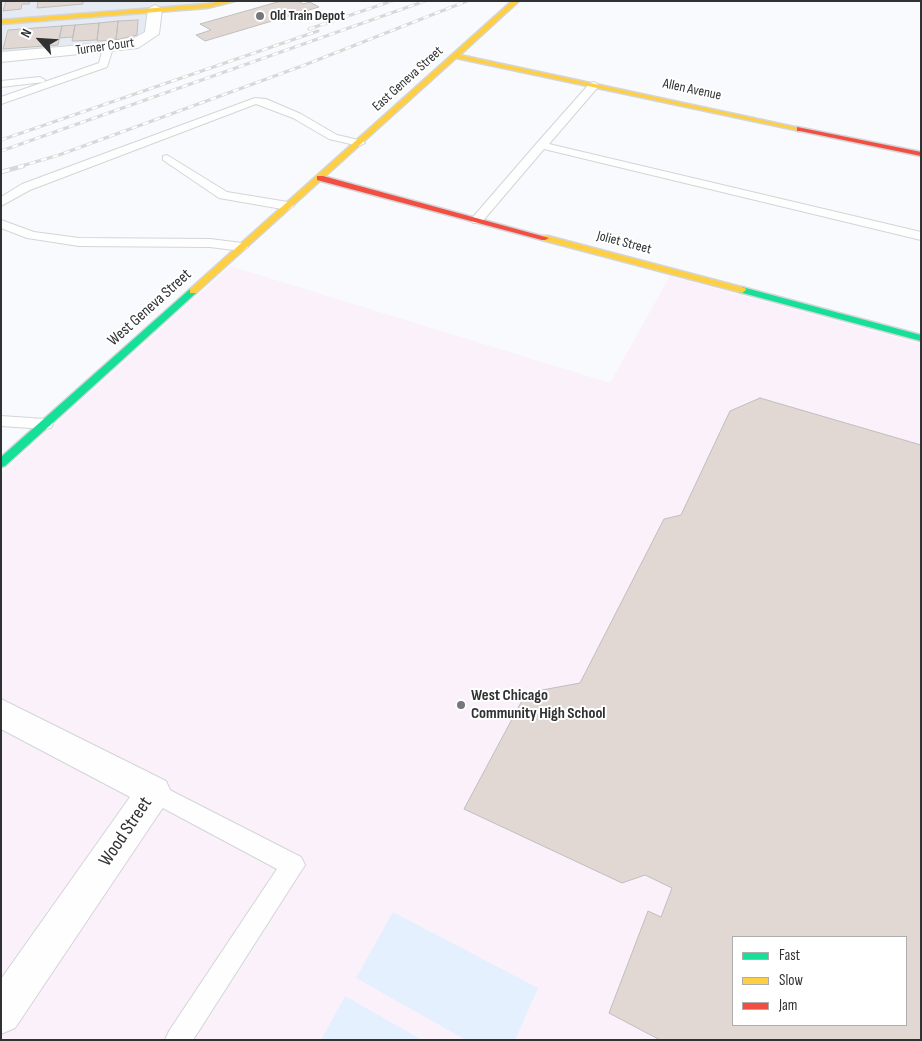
<!DOCTYPE html>
<style>
body{margin:0}
#map{position:relative;width:922px;height:1041px;overflow:hidden;background:#f8fafd;font-family:"Sofia Sans Condensed",sans-serif}
canvas{display:block}
.frame{position:absolute;inset:0;border:2px solid #303133;pointer-events:none}
.legend{position:absolute;left:732px;top:936px;width:175px;height:90px;box-sizing:border-box;background:#fff;border:1px solid #acadad;margin:0;padding:6px 9px;list-style:none;font-size:15px;color:#303133}
.legend li{display:flex;align-items:center;gap:10px;height:25px}
.legend b{width:25px;border:1px solid #acadad}
.north{position:absolute;left:15px;top:15px;width:50px;height:50px;-webkit-text-stroke:4px #fff;paint-order:stroke;rotate:296deg;font-size:14px;font-weight:700;line-height:20px;text-align:center;color:#303133}
.north::after{content:'';display:block;margin:auto;width:18px;height:22px;background:#303133;clip-path:polygon(50% 0,100% 100%,50% 72%,0 100%)}
</style>
<div id="map">
<canvas width="922" height="1041"></canvas>
<div class="frame"></div>
<ul class="legend">
<li><b style="height:6px;background:#16e098"></b>Fast</li>
<li><b style="height:6px;background:#ffcf43"></b>Slow</li>
<li><b style="height:6px;background:#f24e42"></b>Jam</li>
</ul>
<div class="north">N</div>
</div>
<script>
const g = document.querySelector('canvas').getContext('2d');
g.lineJoin = 'round';
function fillPath(path, color) { g.fillStyle = color; g.fill(path, 'evenodd'); }
const toPath = rows => new Path2D(rows.map(r => 'M' + r).join(''));
function stroke(path, color, width, dash) { g.strokeStyle = color; g.lineWidth = width; g.lineCap = dash ? 'butt' : 'round'; g.setLineDash(dash || []); g.stroke(path); }
function label(font, color, halo, rows, align = 'center') {
  g.font = font + ' "Sofia Sans Condensed",sans-serif'; g.lineWidth = 4; g.setLineDash([]); g.textBaseline = 'middle'; g.strokeStyle = halo; g.fillStyle = color; for (const [text, x, y, turn = 0] of rows) {
    g.save(); g.translate(x, y); g.rotate((+turn || 0) * Math.PI / 180); g.textAlign = isNaN(turn) ? turn : align; if (halo) g.strokeText(text, 0, 0); g.fillText(text, 0, 0); g.restore();
  }
}
const built = toPath([
 [1,1,232,1,155,9,145,40,1,57]
]);
const education = toPath([
 [230,266,610,383,670,276,921,344,921,1040,1,1040,1,473],
 [733,937,906,937,906,1025,733,1025]
]);
const green = toPath([
 [393,912,538,988,515,1040,466,1040,356,978],
 [345,996,422,1040,321,1040]
]);
const building = toPath([
 [6,1,30,1,29,4,22,4,21,9,3,11,6,1],
 [38,1,83,1,83,4,37,8,38,1],
 [281,1,298,1,303,4,310,2,319,7,205,41,196,35,211,30,200,24,281,1],
 [138,20,137,35,116,40,118,21,138,20],
 [118,21,116,40,97,41,99,23,118,21],
 [99,23,97,40,72,41,75,25,99,23],
 [75,25,73,37,59,38,62,26,75,25],
 [62,26,58,45,3,49,8,30,62,26],
 [760,398,921,445,921,1040,660,1040,609,1013,648,911,661,917,672,888,645,875,622,883,464,809,526,693,580,683,664,519,681,515,730,411,760,398],
 [733,937,906,937,906,1025,733,1025,733,937]
]);
const lane = toPath([
 [108,45,113,48,107,67,1,104,1,97,99,63,103,48,108,45],
 [40,77,45,80,44,82,1,87,1,81,40,77],
 [594,82,599,85,598,87,549,144,921,232,921,240,544,149,481,223,473,223,471,220,473,217,537,143,590,83,594,82],
 [255,98,266,99,301,114,337,135,363,141,365,143,359,146,329,139,293,118,256,104,30,190,1,206,1,197,22,184,255,98],
 [167,155,227,192,288,202,294,206,288,210,219,198,163,160,163,156,167,155],
 [1,220,34,232,79,238,210,239,242,243,248,247,242,251,210,247,79,246,27,238,1,228,1,220],
 [1,416,45,419,51,420,53,424,51,428,45,429,1,426,1,416],
 [154,782,301,857,305,865,193,1040,165,1040,169,1031,277,869,146,799,143,792,146,785,154,782]
]);
const street = toPath([
 [155,5,162,9,159,34,138,48,1,62,1,52,129,41,145,32,148,9,155,5],
 [1,699,166,781,171,792,166,803,15,1028,1,1034,1,979,130,797,1,729,1,699]
]);
const fast = toPath([
 [742,287,921,335,921,341,739,292,739,288,742,287],
 [193,288,197,291,196,293,5,466,1,467,1,457,190,289,193,288]
]);
const slow = toPath([
 [222,1,235,1,207,8,1,24,1,20,207,4,222,1],
 [512,1,519,1,460,55,804,129,800,131,456,58,196,293,190,293,190,289,512,1],
 [542,236,548,236,745,288,746,290,742,293,739,292,542,240,542,236]
]);
const jam = toPath([
 [797,127,921,152,921,156,800,131,797,131,797,127],
 [317,176,323,176,549,238,545,240,542,240,317,180,317,176]
]);
const railFar1 = toPath([
 [309,29,392,1],
 [1,140,318,31],
 [1,151,425,1],
 [18,167,59,155,302,66,467,1]
]);
const rail = toPath([
 [1,172,23,166]
]);
const markers = [
 [260,16,5,"#76777a"],
 [461,705,5,"#76777a"]
];
const farPoinames = [
 ["Old Train Depot",270,16]
];
const farStreetnames = [
 ["Turner Court",105,47,-8],
 ["East Geneva Street",408,79,-42],
 ["Allen Avenue",692,90,12],
 ["Joliet Street",624,243,15]
];
const streetNames = [
 ["West Geneva Street",150,308,-42]
];
const poiNames = [
 ["West Chicago",471,696],
 ["Community High School",471,714]
];
const nearStreetnames = [
 ["Wood Street",126,832,-56]
];
fillPath(built, '#e6ebf3');
fillPath(education, '#fbf1fb');
fillPath(green, '#e5f0fe');
fillPath(building, '#e1d8d4');
stroke(building, '#bfbfbf', 1);
stroke(lane, '#d3d5d7', 2);
stroke(street, '#d3d5d7', 2);
stroke(fast, '#d3d5d7', 3);
stroke(slow, '#d3d5d7', 3);
stroke(jam, '#d3d5d7', 3);
fillPath(lane, '#fefeff');
fillPath(street, '#fefeff');
fillPath(fast, '#16e098');
fillPath(slow, '#ffcf43');
fillPath(jam, '#f24e42');
stroke(railFar1, '#d8d8d8', 3);
stroke(rail, '#d8d8d8', 4.5);
stroke(railFar1, '#fff', 2, [6]);
stroke(rail, '#fff', 3, [9]);
for (const [x, y, r, color] of markers) { const dot = new Path2D(); dot.arc(x, y, r, 0, 2 * Math.PI); g.fillStyle = color; g.fill(dot); stroke(dot, '#fff', 2); }
label('bold 14px', '#303133', '#fff', farPoinames, 'left');
label('14px', '#303133', '#fff', farStreetnames);
label('16px', '#303133', '#fff', streetNames);
label('bold 16px', '#303133', '#fff', poiNames, 'left');
label('19px', '#303133', '#fff', nearStreetnames);
</script>
